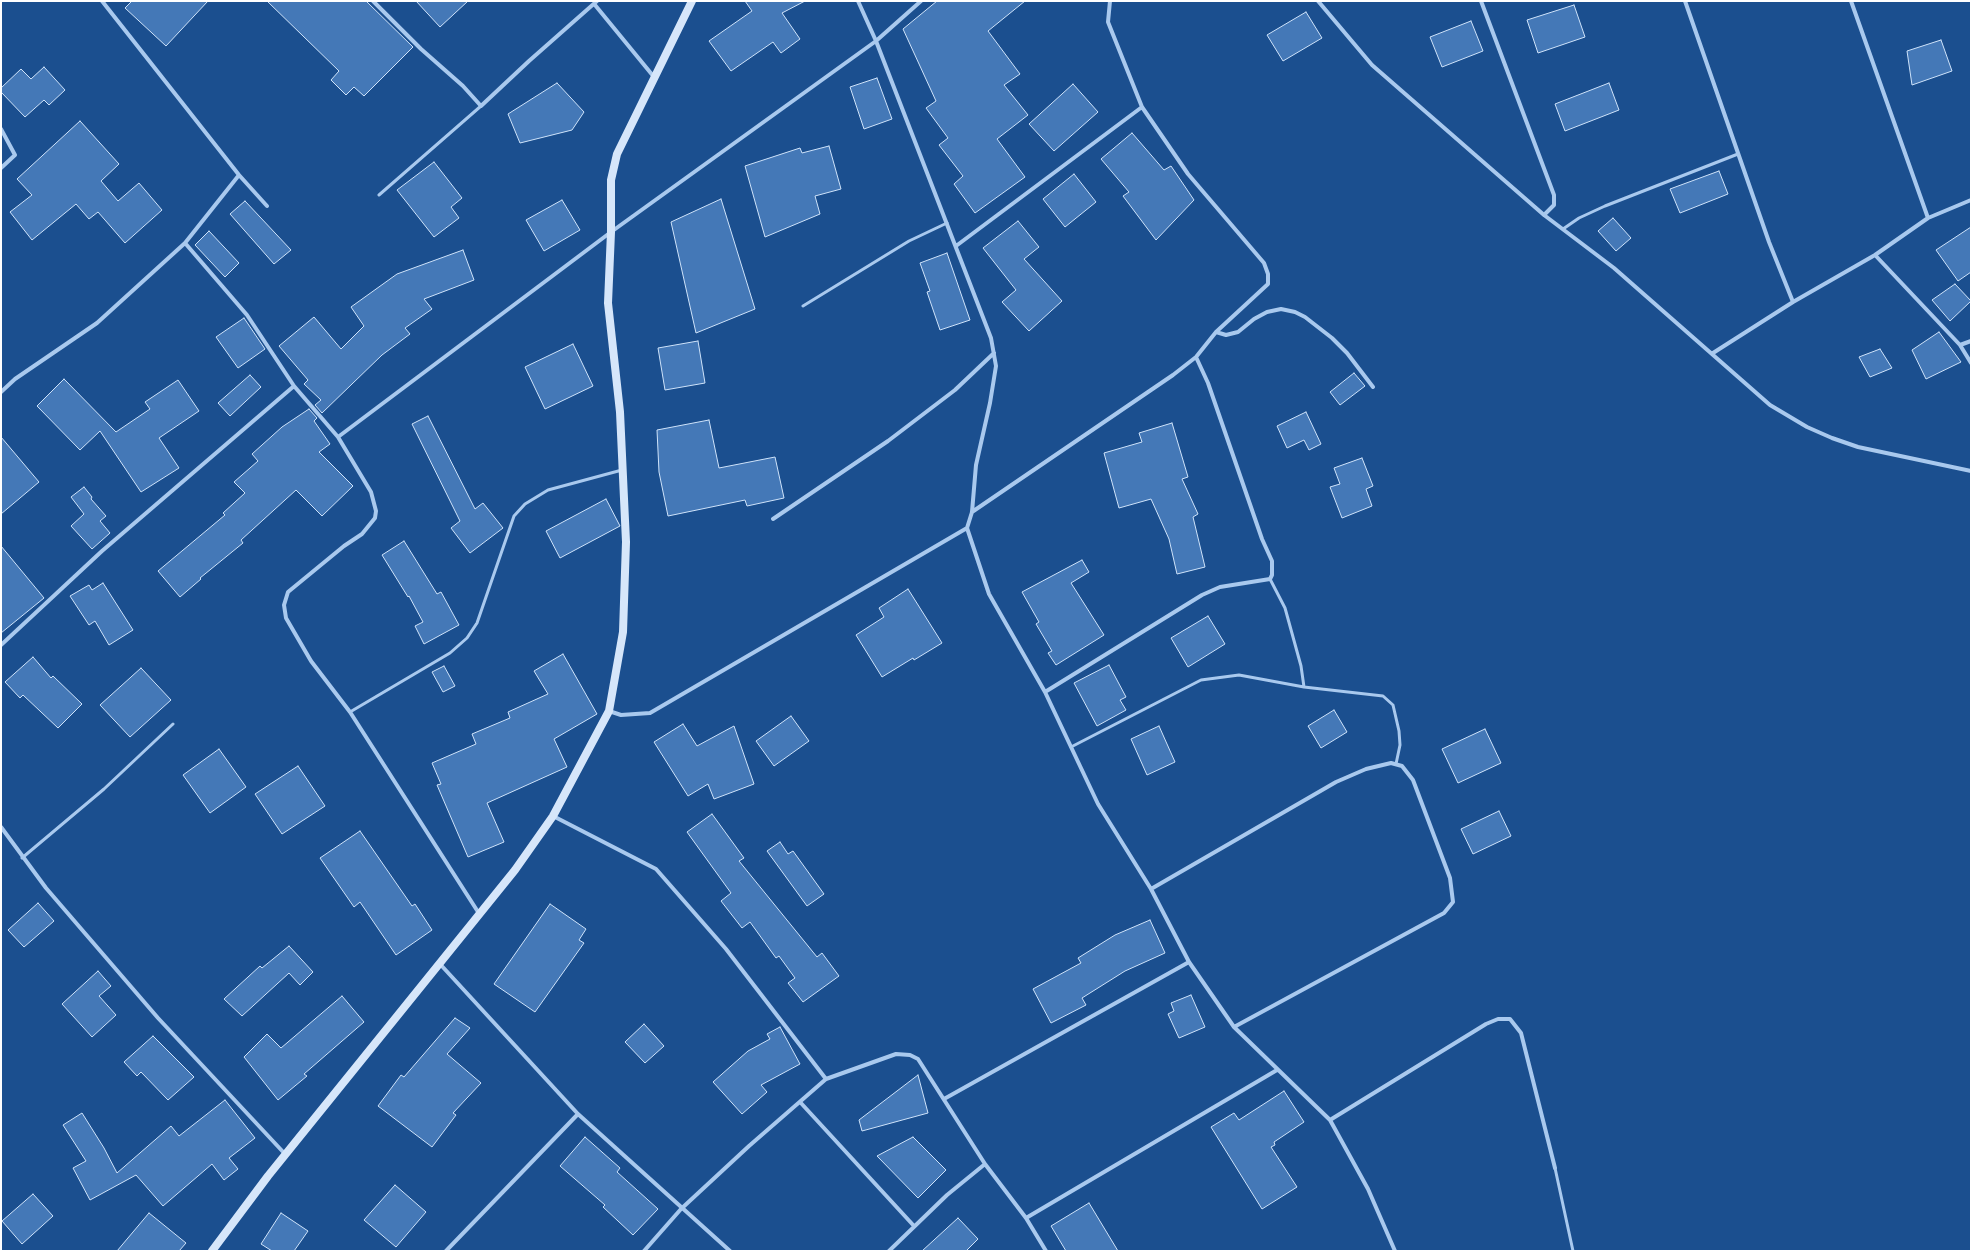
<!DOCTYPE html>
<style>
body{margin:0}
#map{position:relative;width:1972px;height:1252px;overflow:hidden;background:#1b4f8f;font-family:"Varela Round",sans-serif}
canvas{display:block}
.frame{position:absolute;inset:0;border:2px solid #fff;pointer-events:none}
</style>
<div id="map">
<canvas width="1972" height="1252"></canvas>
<div class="frame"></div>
</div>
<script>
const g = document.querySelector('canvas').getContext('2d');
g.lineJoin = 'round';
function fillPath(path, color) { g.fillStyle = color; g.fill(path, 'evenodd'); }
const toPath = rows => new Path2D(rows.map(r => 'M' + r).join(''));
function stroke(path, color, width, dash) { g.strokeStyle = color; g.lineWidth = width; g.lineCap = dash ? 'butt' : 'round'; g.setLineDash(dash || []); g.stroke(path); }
const building = toPath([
 [132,1,208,1,166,46,125,8,132,1],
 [267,1,366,1,413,47,364,96,354,87,346,95,331,80,339,71,267,1],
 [416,1,468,1,440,27,416,1],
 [745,1,805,1,782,13,800,39,781,53,773,42,731,71,709,41,752,11,745,1],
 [937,1,1025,1,988,31,1020,74,1004,85,1028,115,997,139,1025,177,975,213,954,184,963,176,939,145,948,138,926,108,936,101,903,29,937,1],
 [1574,5,1585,37,1538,53,1527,20,1574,5],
 [1306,12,1322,38,1283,61,1267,35,1306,12],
 [1471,21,1483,51,1442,67,1430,37,1471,21],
 [1941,40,1952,71,1912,85,1907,51,1941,40],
 [44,67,65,90,49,105,44,100,25,117,1,92,1,88,21,69,31,79,44,67],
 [877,78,892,119,864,129,850,87,877,78],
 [557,83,584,112,572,130,520,143,508,114,557,83],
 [1609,83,1619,110,1565,131,1555,104,1609,83],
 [1073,84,1098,112,1054,151,1029,124,1073,84],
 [80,121,119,164,101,181,118,201,139,183,162,210,125,243,98,212,89,219,76,204,32,240,10,212,32,195,17,179,80,121],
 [1132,133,1164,170,1171,166,1194,200,1156,240,1123,196,1129,192,1101,159,1132,133],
 [829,146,841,189,815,196,820,214,765,237,745,166,800,148,802,153,829,146],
 [434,162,462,198,451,207,459,218,434,237,397,190,434,162],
 [1719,171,1728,194,1680,213,1670,189,1719,171],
 [1074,174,1096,202,1065,227,1043,199,1074,174],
 [721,199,755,309,696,333,671,222,721,199],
 [562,200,580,230,544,251,526,220,562,200],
 [245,201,291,250,274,264,230,214,245,201],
 [1613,218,1631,238,1616,251,1598,231,1613,218],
 [1018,221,1039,247,1024,259,1062,301,1029,331,1002,302,1016,290,983,248,1018,221],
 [1971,227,1971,272,1958,281,1936,250,1971,227],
 [209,231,239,263,225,277,195,245,209,231],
 [463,250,474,280,424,299,432,309,405,328,410,334,382,355,322,413,315,405,321,400,304,384,308,380,279,346,314,317,341,349,364,326,351,307,397,274,463,250],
 [947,253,970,320,940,330,927,292,930,291,920,263,947,253],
 [1955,284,1971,301,1950,321,1932,300,1955,284],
 [244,318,265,349,238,368,216,337,244,318],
 [1939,332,1961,362,1926,379,1912,350,1939,332],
 [698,341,705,383,665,390,658,348,698,341],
 [573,344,593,386,545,409,525,367,573,344],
 [1880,349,1892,368,1870,377,1859,357,1880,349],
 [1354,373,1365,386,1340,405,1330,392,1354,373],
 [250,375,261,387,230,416,218,403,250,375],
 [64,379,116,432,150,409,145,402,178,380,199,411,159,438,179,468,141,492,100,431,80,450,37,406,64,379],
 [309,409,317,418,314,421,330,444,319,452,353,486,322,516,296,490,241,540,243,543,200,578,201,579,180,597,158,571,225,515,223,513,245,493,234,482,258,461,252,454,282,427,309,409],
 [1306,412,1321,444,1309,450,1304,440,1287,448,1277,426,1306,412],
 [428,416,475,509,483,503,503,528,470,553,451,528,460,521,412,424,428,416],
 [709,420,719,468,775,457,784,498,747,506,745,500,668,516,659,472,657,430,709,420],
 [1172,423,1188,477,1182,479,1198,514,1193,517,1205,567,1177,574,1169,539,1151,499,1119,508,1104,453,1142,442,1139,433,1172,423],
 [1,437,39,482,1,514,1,437],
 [1362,458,1373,486,1366,489,1372,506,1342,518,1330,487,1340,484,1334,468,1362,458],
 [84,487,92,497,91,499,106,516,100,521,110,533,92,549,71,526,84,514,71,497,84,487],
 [606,499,620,526,560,558,546,531,606,499],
 [404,541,437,594,441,592,459,625,424,644,415,626,423,622,409,596,408,597,382,555,404,541],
 [1,546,44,598,1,633,1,546],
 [1082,560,1089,572,1071,583,1104,635,1056,665,1048,653,1052,651,1036,624,1039,622,1022,592,1082,560],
 [103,583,133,630,109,645,95,621,89,625,70,596,89,585,92,590,103,583],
 [908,589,942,643,914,660,913,658,882,677,856,635,884,617,879,608,908,589],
 [1208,616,1225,644,1188,667,1171,638,1208,616],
 [563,654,597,714,554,739,567,767,487,803,504,842,468,857,437,785,441,784,432,763,476,744,472,734,510,718,508,712,548,694,534,671,563,654],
 [33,657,51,678,53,676,82,704,58,728,23,695,20,698,5,682,33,657],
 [1109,665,1126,697,1120,700,1126,710,1097,726,1074,683,1109,665],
 [444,666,455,686,443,692,432,672,444,666],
 [141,668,171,700,130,737,100,705,141,668],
 [1334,710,1347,732,1321,748,1308,726,1334,710],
 [791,716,809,741,774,766,756,741,791,716],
 [683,724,697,746,734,726,754,784,714,799,708,784,688,796,654,742,683,724],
 [1159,726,1175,762,1147,775,1131,739,1159,726],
 [1485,729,1501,763,1458,783,1442,749,1485,729],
 [219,749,246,787,210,813,183,775,219,749],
 [298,766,325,806,282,834,255,794,298,766],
 [1499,811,1511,836,1473,854,1461,829,1499,811],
 [712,814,744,858,739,861,817,957,822,953,839,976,803,1002,788,983,795,978,779,956,776,958,750,922,742,928,721,901,731,893,687,832,712,814],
 [360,831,412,906,415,904,432,930,396,955,360,902,354,907,320,858,360,831],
 [780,842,788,854,793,851,824,894,807,906,767,851,780,842],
 [38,903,54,921,24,947,8,930,38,903],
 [550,904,586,929,579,940,584,943,535,1012,494,984,550,904],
 [1150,920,1165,953,1125,971,1082,998,1086,1005,1051,1023,1033,989,1081,963,1078,958,1115,935,1150,920],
 [289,946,313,972,300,985,289,973,242,1016,224,999,260,966,262,968,289,946],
 [98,971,111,986,99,996,116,1015,92,1037,62,1004,98,971],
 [1191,995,1205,1027,1179,1038,1168,1014,1174,1011,1171,1003,1191,995],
 [342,996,364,1022,304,1074,307,1076,278,1100,244,1057,267,1034,281,1048,342,996],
 [455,1018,470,1028,447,1054,481,1083,453,1113,456,1115,432,1147,378,1106,401,1075,404,1077,455,1018],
 [644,1024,664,1046,645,1063,625,1042,644,1024],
 [780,1027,800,1064,761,1085,767,1092,742,1114,713,1082,748,1051,770,1039,767,1034,780,1027],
 [153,1036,194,1077,168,1100,141,1072,137,1076,124,1062,153,1036],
 [918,1075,928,1113,862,1131,859,1120,918,1075],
 [1284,1091,1304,1122,1274,1142,1275,1145,1271,1147,1297,1187,1262,1209,1211,1127,1234,1113,1239,1120,1284,1091],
 [225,1100,255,1138,229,1158,238,1169,224,1180,212,1164,163,1206,136,1175,90,1200,73,1168,86,1161,63,1125,82,1113,104,1148,117,1173,171,1126,179,1136,225,1100],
 [585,1137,620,1168,617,1172,658,1209,633,1235,603,1207,605,1205,560,1166,585,1137],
 [913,1137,946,1170,918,1198,877,1156,913,1137],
 [395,1185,426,1212,396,1247,364,1220,395,1185],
 [33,1194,53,1216,22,1244,2,1221,33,1194],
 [1089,1203,1118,1251,1066,1251,1051,1226,1089,1203],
 [149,1213,186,1243,179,1251,117,1251,149,1213],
 [281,1213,308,1231,294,1251,272,1251,261,1244,281,1213],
 [958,1218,978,1239,966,1251,922,1251,958,1218]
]);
const lane = toPath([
 [379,195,481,106],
 [1563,229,1579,218,1605,206,1738,154],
 [803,306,909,241,947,223],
 [1270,579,1285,608,1301,666,1304,687],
 [350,712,450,653,467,638,477,623,514,516,525,504,548,490,622,470],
 [1071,747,1201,680,1239,675,1304,687,1383,696,1393,705,1399,731,1400,745,1396,764],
 [22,858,104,789,173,724],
 [1555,1168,1573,1251]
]);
const street = toPath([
 [102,1,239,175,267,206],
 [373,1,421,49,463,86,481,106,529,61,597,1],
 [858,1,876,41,991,338,996,366,990,403,976,465,972,512,967,528,989,594,1045,692,1098,804,1151,889,1189,962,1234,1027,1330,1120,1368,1189,1395,1251],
 [1318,1,1372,65,1544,215,1614,268,1770,405,1807,427,1832,438,1858,447,1971,471],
 [1481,1,1554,195,1554,205,1544,215],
 [1685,1,1769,242,1793,302],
 [1851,1,1928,218],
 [595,5,654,77],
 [1,129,15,155,1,168],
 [185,243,247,315,294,386,338,437,611,232,876,41,921,1],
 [956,246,1142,107],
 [1875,255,1960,345,1971,363],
 [1216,332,1226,335,1238,332,1254,319,1267,312,1281,309,1295,312,1305,317,1332,338,1347,353,1373,387],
 [1960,345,1971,341],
 [1713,353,1793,302,1875,255,1928,218,1971,200],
 [1,392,15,379,97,323,185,243,239,175],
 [338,437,371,492,376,511,375,518,362,534,344,546,288,592,284,605,286,618,311,661,350,712,480,915],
 [972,512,1173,375,1196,357,1216,332,1268,284,1268,274,1264,263,1188,174,1142,107,1108,22,1110,1],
 [773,519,888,441,955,390,994,353],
 [1,645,102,551,294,386],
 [1045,692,1202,595,1220,587,1270,579,1272,575,1272,561,1262,539,1208,383,1196,357],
 [609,711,621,715,650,713,967,528],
 [553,816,656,869,726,949,826,1079],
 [1,827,46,888,83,931,158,1018,285,1154],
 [1151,889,1336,782,1366,769,1391,763,1402,766,1413,780,1450,878,1453,902,1444,913,1234,1027],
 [440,964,578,1114,730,1251],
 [944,1099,1189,962],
 [800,1102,914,1226],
 [1330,1120,1486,1024,1498,1019,1510,1019,1521,1033,1555,1168],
 [1026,1218,1277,1070],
 [446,1251,578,1114],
 [644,1251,681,1209,749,1146,826,1079,896,1054,910,1055,918,1059,985,1164],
 [889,1251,947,1195,985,1164,1026,1218,1046,1251]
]);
const secondary = toPath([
 [212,1251,268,1176,515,870,553,816,609,711,623,632,626,542,620,412,608,303,611,232,611,180,617,154,692,1]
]);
fillPath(building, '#4478b7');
stroke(building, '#cfe3fa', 1);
stroke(lane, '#a9c9ee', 3);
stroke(street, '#a9c9ee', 4);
stroke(secondary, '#d6e6fa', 8);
</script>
